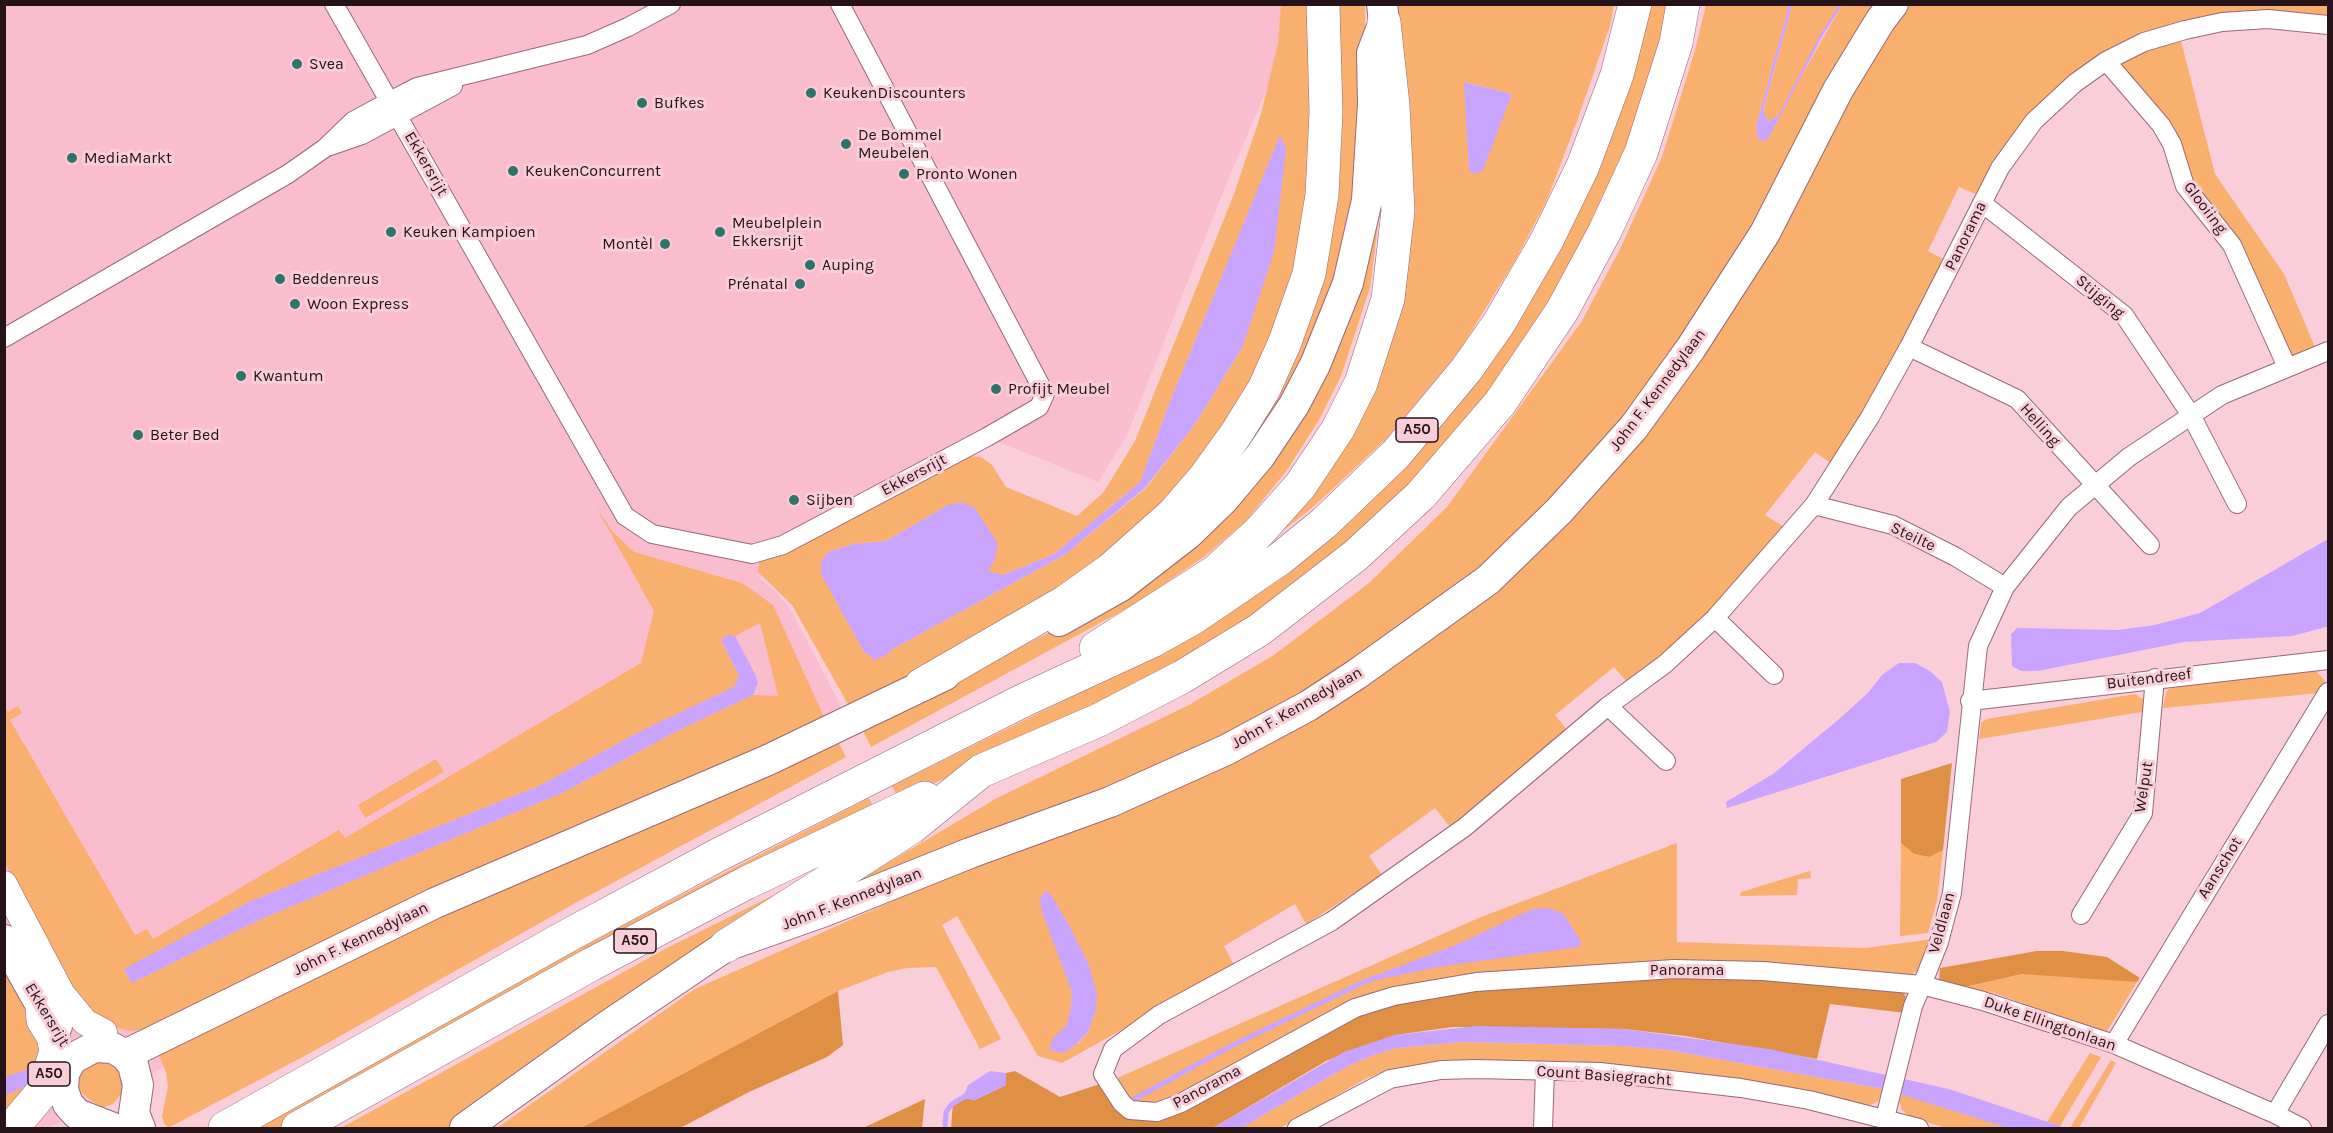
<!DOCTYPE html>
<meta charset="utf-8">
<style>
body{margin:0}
#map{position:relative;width:2333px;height:1133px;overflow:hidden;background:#f9ced9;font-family:Karla,sans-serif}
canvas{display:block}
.frame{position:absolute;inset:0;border:6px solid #251318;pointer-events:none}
</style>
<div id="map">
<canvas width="2333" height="1133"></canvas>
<div class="frame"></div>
</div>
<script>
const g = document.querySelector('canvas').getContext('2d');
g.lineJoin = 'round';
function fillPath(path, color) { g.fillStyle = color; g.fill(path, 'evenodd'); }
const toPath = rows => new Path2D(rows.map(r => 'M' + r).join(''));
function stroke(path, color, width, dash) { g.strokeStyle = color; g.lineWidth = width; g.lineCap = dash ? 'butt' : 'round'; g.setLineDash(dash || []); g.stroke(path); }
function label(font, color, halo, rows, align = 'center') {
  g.font = font + ' Karla,sans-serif'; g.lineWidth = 6; g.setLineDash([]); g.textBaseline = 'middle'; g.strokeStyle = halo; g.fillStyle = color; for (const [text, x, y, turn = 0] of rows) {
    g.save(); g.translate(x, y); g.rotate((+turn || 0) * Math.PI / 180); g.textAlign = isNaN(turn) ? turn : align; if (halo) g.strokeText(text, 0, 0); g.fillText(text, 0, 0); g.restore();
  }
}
const built = toPath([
 [5,5,1303,5,1230,175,1127,435,1098,482,986,437,759,578,775,591,791,610,843,710,48,1128,5,1128]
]);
const green = toPath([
 [1281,5,1319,5,1317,189,1280,340,1200,473,1061,598,849,706,792,605,758,572,759,560,784,554,969,456,981,457,992,465,1006,487,1077,516,1103,493,1135,441,1234,194,1261,114,1278,43],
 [1280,136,1242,348,1195,424,1146,488,1066,554,891,650,888,654,864,652,822,574,828,552,854,544,886,541,948,505,988,571,1003,575,1054,554,1140,482,1171,399],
 [1329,5,1365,5,1366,105,1341,277,1258,448,1113,574,1290,344],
 [1396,5,1614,5,1610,26,1577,121,1547,200,1516,259,1460,350,1385,440,1313,507,1244,561,1369,388],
 [1465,82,1512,94,1480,172,1469,171],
 [1649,5,1671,5,1630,148,1554,305,1420,481,1253,623,1090,713,899,799,892,786,1159,653,1476,377],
 [1706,5,1789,5,1756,127,1758,139,1764,141,1842,5,1880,5,1750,233,1622,425,1481,571,1403,632,1220,747,837,893,997,798,1187,706,1274,655,1369,583,1447,507,1582,321,1621,247,1662,157,1695,50],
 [1792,5,1839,5,1778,116,1768,121,1763,111],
 [1908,5,2328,5,2328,19,2252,14,2092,64,1978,195,1959,187,1928,251,1947,261,1908,338,1832,464,1815,452,1765,515,1786,528,1699,625,1627,682,1614,667,1555,715,1570,734,1450,827,1435,808,1369,856,1382,875,1306,924,1295,904,1224,946,1235,967,1062,1063,1038,1056,957,916,942,925,1001,1039,980,1049,936,967,907,968,888,972,838,991,581,1128,497,1128,695,989,922,888,1136,806,1565,517,1883,34],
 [1051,895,1089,965,1096,1010,1088,1032,1078,1044,1050,1050,1053,1039,1066,1026,1071,1008,1072,992,1066,973],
 [2180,37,2215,174,2284,274,2315,347,2289,359,2189,182,2117,63],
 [1380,209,1370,288,1341,376,1319,420,1287,470,1246,521,1205,556,1135,604,871,747,861,727,1074,620,1230,503],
 [595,505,612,531,634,552,742,583,773,605,824,717,154,1028,130,1031,101,1024,78,1003,5,863,4,706,8,712,18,706,22,713,10,720,135,935,147,929,153,939,339,830,345,838,641,663,654,611],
 [760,623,778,696,753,695,675,732,564,792,259,920,132,983,124,970,251,901,539,786,643,730,735,687,739,676,721,640,727,635,735,636],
 [2314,669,2325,681,2319,693,2163,708,2166,692,2171,688],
 [2135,694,2148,703,2147,711,1979,739,1981,723,1987,719],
 [837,740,846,757,579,901,310,1053,168,1128,164,1123,162,1116,168,1086,166,1072,159,1055,369,946],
 [436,759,444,772,365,818,358,805],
 [869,798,874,808,280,1128,258,1128,575,950],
 [1677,843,1677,942,1865,948,1933,939,1920,969,1909,976,1641,964,1490,972,1430,982,1175,1101,1144,1106,1129,1102,1115,1079,1481,917],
 [1901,843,1914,854,1929,857,1943,850,1937,901,1928,933,1900,936],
 [834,865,451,1128,341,1128,667,948],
 [1810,871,1811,878,1798,879,1797,895,1740,896,1741,892],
 [4,958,38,1024,41,1067,5,1077],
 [2022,974,2075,976,2137,982,2106,1033,1994,993,1960,988],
 [1464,1042,1623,1046,1668,1050,1883,1089,1878,1101,1869,1106,1750,1081,1664,1070,1569,1061,1444,1062,1389,1070,1367,1078,1280,1128,1241,1128,1348,1066,1374,1055,1396,1048],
 [2090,1053,2101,1057,2059,1128,2047,1122],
 [2111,1060,2116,1063,2079,1128,2070,1128],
 [107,1061,119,1069,124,1078,123,1092,113,1104,101,1108,77,1089,77,1085,80,1072,91,1062],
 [31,1084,5,1114,5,1095],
 [1902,1094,2008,1128,1946,1128,1910,1117,1902,1110,1899,1101]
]);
const forest = toPath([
 [1952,763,1943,850,1929,857,1914,854,1901,843,1901,779],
 [2037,951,2063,951,2107,957,2140,978,2137,982,2022,974,1960,988,1939,981,1940,968],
 [1700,975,1899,990,1904,993,1908,1003,1906,1013,1830,1004,1817,1059,1685,1036,1624,1029,1453,1027,1395,1035,1326,1061,1213,1128,951,1128,953,1103,963,1098,975,1100,1006,1085,1006,1073,1015,1071,1060,1097,1100,1084,1109,1101,1127,1115,1155,1118,1365,1010,1473,989],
 [838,991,843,1045,827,1057,749,1092,680,1128,581,1128],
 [925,1099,922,1128,863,1128]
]);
const water = toPath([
 [1789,5,1792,5,1763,110,1768,121,1778,116,1820,35,1839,5,1842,5,1822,37,1769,137,1765,141,1758,139,1756,127],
 [1464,82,1512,94,1483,170,1476,174,1469,171],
 [1280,135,1286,149,1274,252,1242,348,1195,424,1146,487,1066,554,891,650,888,654,875,660,864,652,821,574,821,562,828,552,854,544,886,541,948,505,962,502,975,508,998,544,995,559,988,571,1003,575,1054,554,1140,482,1171,399],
 [2328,539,2328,626,2326,627,2292,636,2184,642,2038,671,2021,671,2012,666,2011,634,2017,628,2118,630,2155,625,2200,613],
 [727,635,735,636,755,674,758,683,753,695,675,732,564,792,259,920,132,983,124,969,251,901,539,786,643,730,734,687,739,676,721,640],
 [1899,663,1915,663,1930,671,1942,682,1950,712,1947,732,1936,742,1727,808,1726,802,1773,774,1838,720,1868,693,1882,675],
 [1046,891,1051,895,1070,927,1089,965,1097,994,1096,1010,1088,1032,1077,1044,1064,1053,1049,1050,1053,1038,1066,1026,1071,1008,1072,992,1042,912,1040,898],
 [1548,908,1564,914,1581,942,1579,947,1438,967,1386,978,1384,972,1456,945,1532,909],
 [1477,1026,1624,1029,1769,1049,1949,1089,2066,1128,2008,1128,1883,1089,1668,1050,1623,1046,1464,1042,1396,1048,1374,1055,1348,1066,1241,1128,1213,1128,1344,1052,1395,1035],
 [31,1068,31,1084,5,1095,4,1077],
 [990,1071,1006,1073,1006,1085,975,1100,963,1098,968,1085]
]);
const stream = toPath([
 [1136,1098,1229,1047,1366,981,1385,975],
 [945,1128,946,1112,952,1104,969,1094]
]);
const minor = toPath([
 [334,4,625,516,652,534,752,554,783,545,987,437,1039,407,1045,394,840,4],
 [2328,25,2268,19,2222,22,2185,30,2144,42,2106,61,2075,83,2034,121,2000,168,1909,347,1870,417,1814,505,1715,618,1665,664,1608,706,1465,827,1332,921,1159,1015,1113,1049,1103,1074,1122,1103,1130,1110,1157,1112,1181,1103,1355,1008,1394,996,1476,982,1674,969,1763,971,1922,985,1939,942,1952,893,1978,646,2005,587,2069,507,2129,457,2222,395,2328,351],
 [2106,61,2161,125,2172,144,2185,186,2232,245,2287,367],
 [330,146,362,135,453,86],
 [1982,203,2124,315,2191,415,2237,504],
 [4,338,288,174,325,148,353,121,390,101,417,87,587,45,628,27,671,4],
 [1909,347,2017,399,2150,545],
 [1814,505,1893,525,1956,557,2005,587],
 [1715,618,1774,675],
 [1970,701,2328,660],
 [1608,706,1666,761],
 [2081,915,2143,813,2155,678],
 [2114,1044,2328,692],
 [2275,1114,2328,1024],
 [1885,1118,1913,1006,1922,985,1983,1001,2114,1044,2275,1114,2302,1128],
 [1297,1128,1390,1079,1441,1070,1476,1069,1600,1072,1741,1088,1809,1100,1919,1128],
 [1543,1128,1545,1071]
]);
const secondary = toPath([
 [4,884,62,994,85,1022,104,1032]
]);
const trunk = toPath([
 [1059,621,1121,586,1188,534,1223,500,1260,456,1294,405,1315,365,1348,283,1367,200,1373,104,1372,53,1384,22,1382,4],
 [4,940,42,1007,57,1026],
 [125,1055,435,903,768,760,945,675],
 [113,1128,77,1114,68,1104,63,1090,64,1073,72,1059,94,1047,113,1048,125,1055,133,1065,138,1085,134,1113,140,1128],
 [465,1128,606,1027,726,946,825,911,970,853,1110,802,1226,750,1308,706,1357,674,1488,580,1559,511,1634,427,1691,348,1765,233,1838,90,1880,21,1893,4]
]);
const motorway = toPath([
 [1096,648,1215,572,1259,532,1300,486,1338,429,1361,383,1388,299,1398,211,1393,105,1384,22],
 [921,685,1065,602,1110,570,1173,514,1205,477,1236,434,1264,389,1285,342,1309,274,1322,195,1326,112,1323,4],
 [726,946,912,827,981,771,1099,720,1182,677,1259,630,1355,556,1421,495,1500,403,1562,311,1605,231,1641,153,1676,43,1683,4],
 [17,1122,44,1090,56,1051,53,1036,43,1020,42,1007],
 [225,1128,569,935,718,855,1022,701,1152,641,1193,618,1281,558,1324,523,1396,454,1466,370,1499,323,1547,240,1583,166,1617,75,1635,4],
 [298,1128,592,964,746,883,925,798]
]);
const markers = [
 [297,64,6,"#2f7469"],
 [811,93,6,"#2f7469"],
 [642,103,6,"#2f7469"],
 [846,144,6,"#2f7469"],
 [72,158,6,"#2f7469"],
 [513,171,6,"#2f7469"],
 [904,174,6,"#2f7469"],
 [391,232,6,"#2f7469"],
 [720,232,6,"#2f7469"],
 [665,244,6,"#2f7469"],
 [810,265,6,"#2f7469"],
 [280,279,6,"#2f7469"],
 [800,284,6,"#2f7469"],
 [295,304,6,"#2f7469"],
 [241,376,6,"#2f7469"],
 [996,389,6,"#2f7469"],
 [138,435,6,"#2f7469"],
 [794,500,6,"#2f7469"]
];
const shields = [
 [1417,430,42],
 [635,941,42],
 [49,1074,42]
];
const shieldNames = [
 ["A50",1417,430],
 ["A50",635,941],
 ["A50",49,1074]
];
const poiNames = [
 ["Svea",309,64],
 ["KeukenDiscounters",823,93],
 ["Bufkes",654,103],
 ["De Bommel",858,135],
 ["Meubelen",858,153],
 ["MediaMarkt",84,158],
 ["KeukenConcurrent",525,171],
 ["Pronto Wonen",916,174],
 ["Meubelplein",732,223],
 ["Ekkersrijt",732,241],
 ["Keuken Kampioen",403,232],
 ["Montèl",653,244,"right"],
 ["Auping",822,265],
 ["Beddenreus",292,279],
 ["Prénatal",788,284,"right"],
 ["Woon Express",307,304],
 ["Kwantum",253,376],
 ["Profijt Meubel",1008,389],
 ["Beter Bed",150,435],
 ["Sijben",806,500]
];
const streetNames = [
 ["Ekkersrijt",426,164,60],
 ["Glooiing",2205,208,53],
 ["Panorama",1966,236,-64],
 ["Stijging",2100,297,40],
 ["John F. Kennedylaan",1658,390,-53],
 ["Helling",2040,425,48],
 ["Ekkersrijt",914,475,-28],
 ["Steilte",1913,537,25],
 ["Buitendreef",2149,679,-7],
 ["John F. Kennedylaan",1297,708,-30],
 ["Welput",2144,787,-81],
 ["Aanschot",2220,868,-58],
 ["John F. Kennedylaan",852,899,-21],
 ["Veldlaan",1942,923,-75],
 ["John F. Kennedylaan",361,939,-26],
 ["Panorama",1687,970],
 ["Ekkersrijt",47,1015,59],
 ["Duke Ellingtonlaan",2050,1024,19],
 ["Count Basiegracht",1604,1076,4],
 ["Panorama",1207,1087,-28]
];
fillPath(built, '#fabdcd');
fillPath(green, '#f9af6d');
fillPath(forest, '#df9045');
fillPath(water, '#c8a4ff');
stroke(stream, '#c8a4ff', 5);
stroke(minor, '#986976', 20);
stroke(secondary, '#986976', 27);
stroke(trunk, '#986976', 32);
stroke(motorway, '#986976', 34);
stroke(minor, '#fff', 18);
stroke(secondary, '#fff', 26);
stroke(trunk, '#fff', 30);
stroke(motorway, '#fff', 33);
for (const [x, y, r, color] of markers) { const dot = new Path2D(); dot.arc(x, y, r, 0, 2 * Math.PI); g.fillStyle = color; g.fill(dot); stroke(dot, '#f9ced9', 2); }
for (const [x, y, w] of shields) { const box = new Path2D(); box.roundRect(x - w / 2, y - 12, w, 24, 4.5); g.fillStyle = '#f9ced9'; g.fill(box); stroke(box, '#251318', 1.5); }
label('bold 15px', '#251318', null, shieldNames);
label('16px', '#251318', '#f9ced9', poiNames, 'left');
label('16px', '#251318', '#f9ced9', streetNames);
</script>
